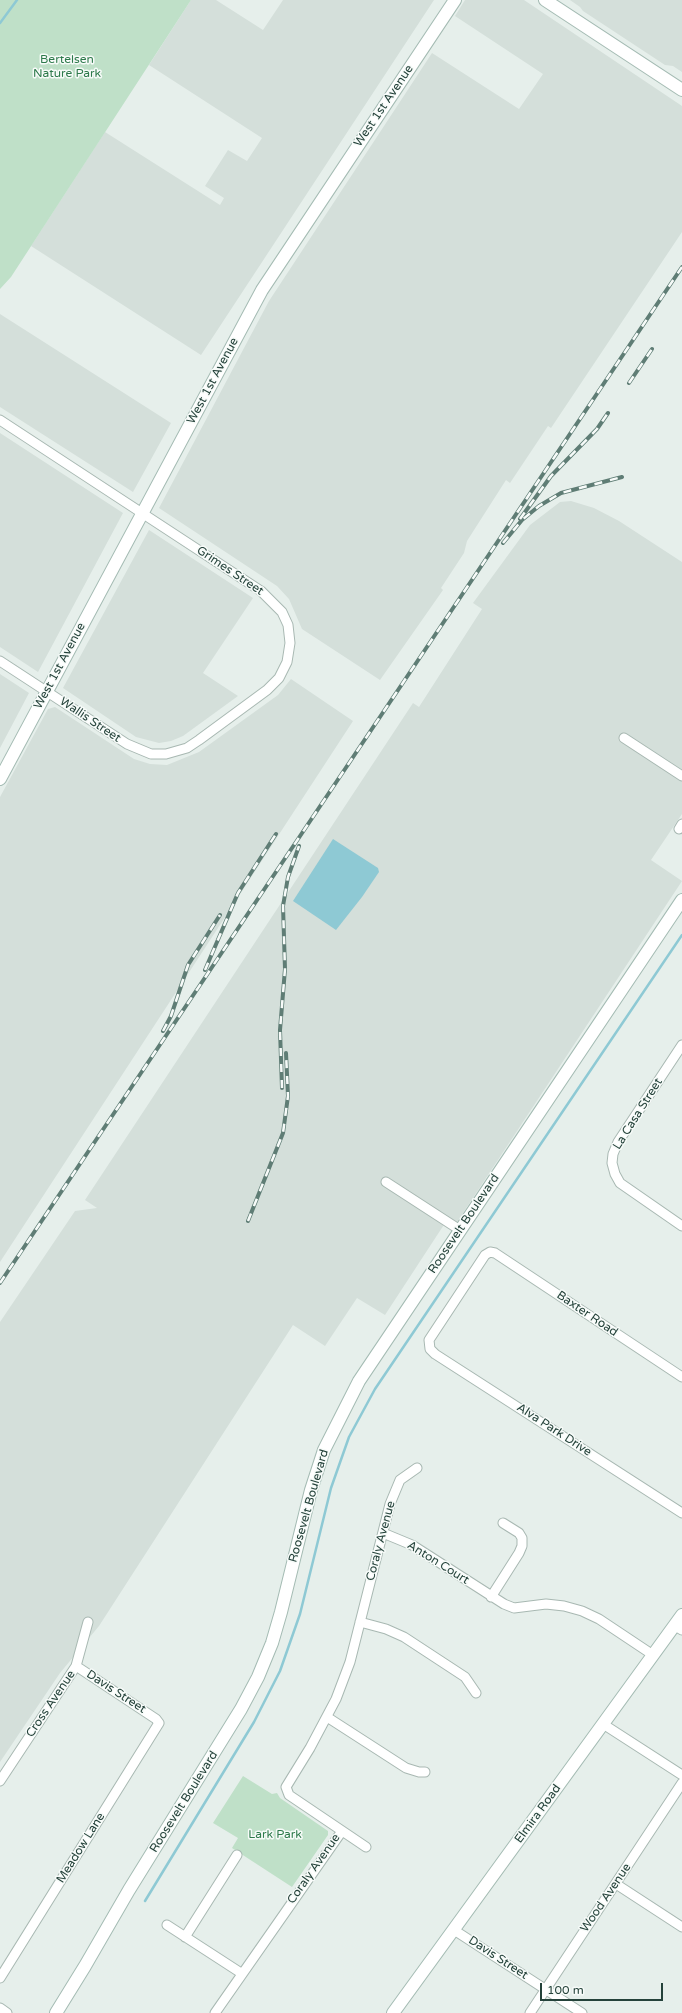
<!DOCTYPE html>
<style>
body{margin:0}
#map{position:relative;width:682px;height:2013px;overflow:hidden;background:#e6efeb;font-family:"Varela Round",sans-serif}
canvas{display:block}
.scale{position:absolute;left:540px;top:1983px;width:123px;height:18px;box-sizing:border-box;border:2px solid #24423a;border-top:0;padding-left:5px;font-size:12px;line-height:14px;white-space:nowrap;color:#24423a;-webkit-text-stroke:3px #f7fbf9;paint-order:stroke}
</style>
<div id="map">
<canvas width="682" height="2013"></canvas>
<div class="scale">100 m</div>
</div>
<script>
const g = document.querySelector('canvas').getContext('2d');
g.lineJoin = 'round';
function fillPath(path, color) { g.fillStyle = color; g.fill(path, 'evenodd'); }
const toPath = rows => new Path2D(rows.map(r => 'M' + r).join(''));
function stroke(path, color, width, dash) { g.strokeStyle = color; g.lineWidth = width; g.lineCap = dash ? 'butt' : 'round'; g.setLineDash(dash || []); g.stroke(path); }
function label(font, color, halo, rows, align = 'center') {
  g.font = font + ' "Varela Round",sans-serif'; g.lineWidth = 3; g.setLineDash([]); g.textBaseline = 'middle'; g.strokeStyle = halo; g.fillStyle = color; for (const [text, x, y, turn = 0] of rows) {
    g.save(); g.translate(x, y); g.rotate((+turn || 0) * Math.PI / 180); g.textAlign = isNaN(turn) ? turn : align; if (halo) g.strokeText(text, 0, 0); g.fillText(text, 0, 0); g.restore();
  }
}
const built = toPath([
 [191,0,216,0,263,30,283,0,434,0,201,355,31,246,105,132,220,205,224,198,205,186,228,150,247,161,262,138,149,65],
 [465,0,524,0,682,106,682,232,551,428,548,426,510,483,506,480,467,541,464,553,441,588,443,590,380,680,302,629,289,599,277,586,159,508,269,301,432,53,519,109,543,74,455,16],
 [570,0,682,0,682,72,673,66,665,65,583,11,580,7],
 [0,314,171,423,133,492,0,407],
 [0,433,123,513,38,672,0,647],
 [571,501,594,508,619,521,682,562,682,814,651,860,682,881,457,1222,449,1217,385,1315,357,1298,325,1346,293,1325,99,1626,60,1673,0,1762,0,1322,75,1211,97,1208,85,1200,413,703,419,707,482,609,473,603,530,525,560,502],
 [149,530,253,598,203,673,238,696,183,736,171,741,159,743,136,737,63,688],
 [0,674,29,693,0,748],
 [291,679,353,721,0,1262,0,797,48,709,55,707,134,759,150,764,167,765,199,752,278,695]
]);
const green = toPath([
 [0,0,191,0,11,277,0,289],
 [243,1776,272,1794,277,1793,280,1798,328,1831,328,1835,292,1887,232,1848,238,1838,213,1823]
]);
const water = toPath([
 [333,839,378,868,379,872,362,897,336,930,293,901]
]);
const stream = toPath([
 [0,23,17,0],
 [145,1901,254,1722,280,1671,300,1614,331,1488,349,1437,375,1389,682,935]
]);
const street = toPath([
 [0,420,261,591,282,612,288,625,290,643,287,662,279,678,267,690,199,740,187,748,166,754,151,754,127,744,0,661],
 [624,738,682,776],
 [679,829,682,824],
 [682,1045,618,1142,613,1154,612,1163,615,1174,620,1183,682,1226],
 [386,1182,460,1230],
 [682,1377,495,1253,490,1252,485,1255,429,1340,430,1349,435,1354,682,1513],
 [383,1533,412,1545,504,1604,514,1608,546,1604,564,1606,582,1611,599,1619,653,1655],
 [491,1597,519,1553,522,1546,522,1538,519,1533,503,1523],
 [360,1622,386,1629,404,1637,465,1677,476,1693],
 [675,1626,682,1630],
 [327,1717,406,1768,419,1772,425,1772],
 [603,1724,682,1775],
 [0,1781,76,1666,88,1622],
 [366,1847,289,1795,286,1787,310,1748,336,1699,350,1662,390,1504,400,1480,417,1468],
 [616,1884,682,1927],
 [167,1925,241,1973],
 [454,1930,582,2013],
 [185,1937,237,1855],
 [0,1978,159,1723,156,1719,76,1666],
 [0,2008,7,2013],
 [215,2013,342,1831],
 [530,2013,682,1783]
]);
const secondary = toPath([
 [545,0,682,90],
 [0,779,262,290,455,0],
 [56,2013,85,1966,129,1890,241,1709,258,1677,272,1643,281,1612,311,1490,324,1450,359,1381,682,900],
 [393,2013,682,1615]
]);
const rail = toPath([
 [629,383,652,349],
 [520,519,551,476,597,429,608,413],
 [503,543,522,520,539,506,561,493,622,477],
 [205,970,238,893,276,834],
 [163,1031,171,1016,188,965,220,915],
 [282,1088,280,1030,285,969,283,906,288,877,299,846],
 [248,1221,283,1133,288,1096,286,1053],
 [0,1283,682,267]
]);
const parkNames = [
 ["Bertelsen",67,60],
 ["Nature Park",67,74],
 ["Lark Park",275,1835]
];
const streetNames = [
 ["West 1st Avenue",384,106,-56],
 ["West 1st Avenue",213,381,-62],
 ["Grimes Street",230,571,34],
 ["West 1st Avenue",60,666,-62],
 ["Wallis Street",90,720,34],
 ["La Casa Street",638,1114,-58],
 ["Roosevelt Boulevard",464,1224,-56],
 ["Baxter Road",587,1314,34],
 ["Alva Park Drive",554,1430,33],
 ["Roosevelt Boulevard",309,1506,-74],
 ["Coraly Avenue",381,1541,-75],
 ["Anton Court",438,1563,32],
 ["Davis Street",116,1692,33],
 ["Cross Avenue",51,1704,-56],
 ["Roosevelt Boulevard",184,1802,-58],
 ["Elmira Road",538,1814,-54],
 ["Meadow Lane",81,1848,-58],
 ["Coraly Avenue",314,1869,-55],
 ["Wood Avenue",606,1898,-56],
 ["Davis Street",498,1958,33]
];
fillPath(built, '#d4dfda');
fillPath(green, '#bfe0c8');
fillPath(water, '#8ec9d4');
stroke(stream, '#8ec9d4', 2.5);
stroke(street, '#a8b8b2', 11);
stroke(secondary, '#a4bbb3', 14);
stroke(street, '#fff', 9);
stroke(secondary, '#fff', 12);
stroke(rail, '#5f7d75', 4);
stroke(rail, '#f7fbf9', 2.5, [8]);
label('12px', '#2d7a4b', '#f7fbf9', parkNames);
label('12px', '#24423a', '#f7fbf9', streetNames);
</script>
